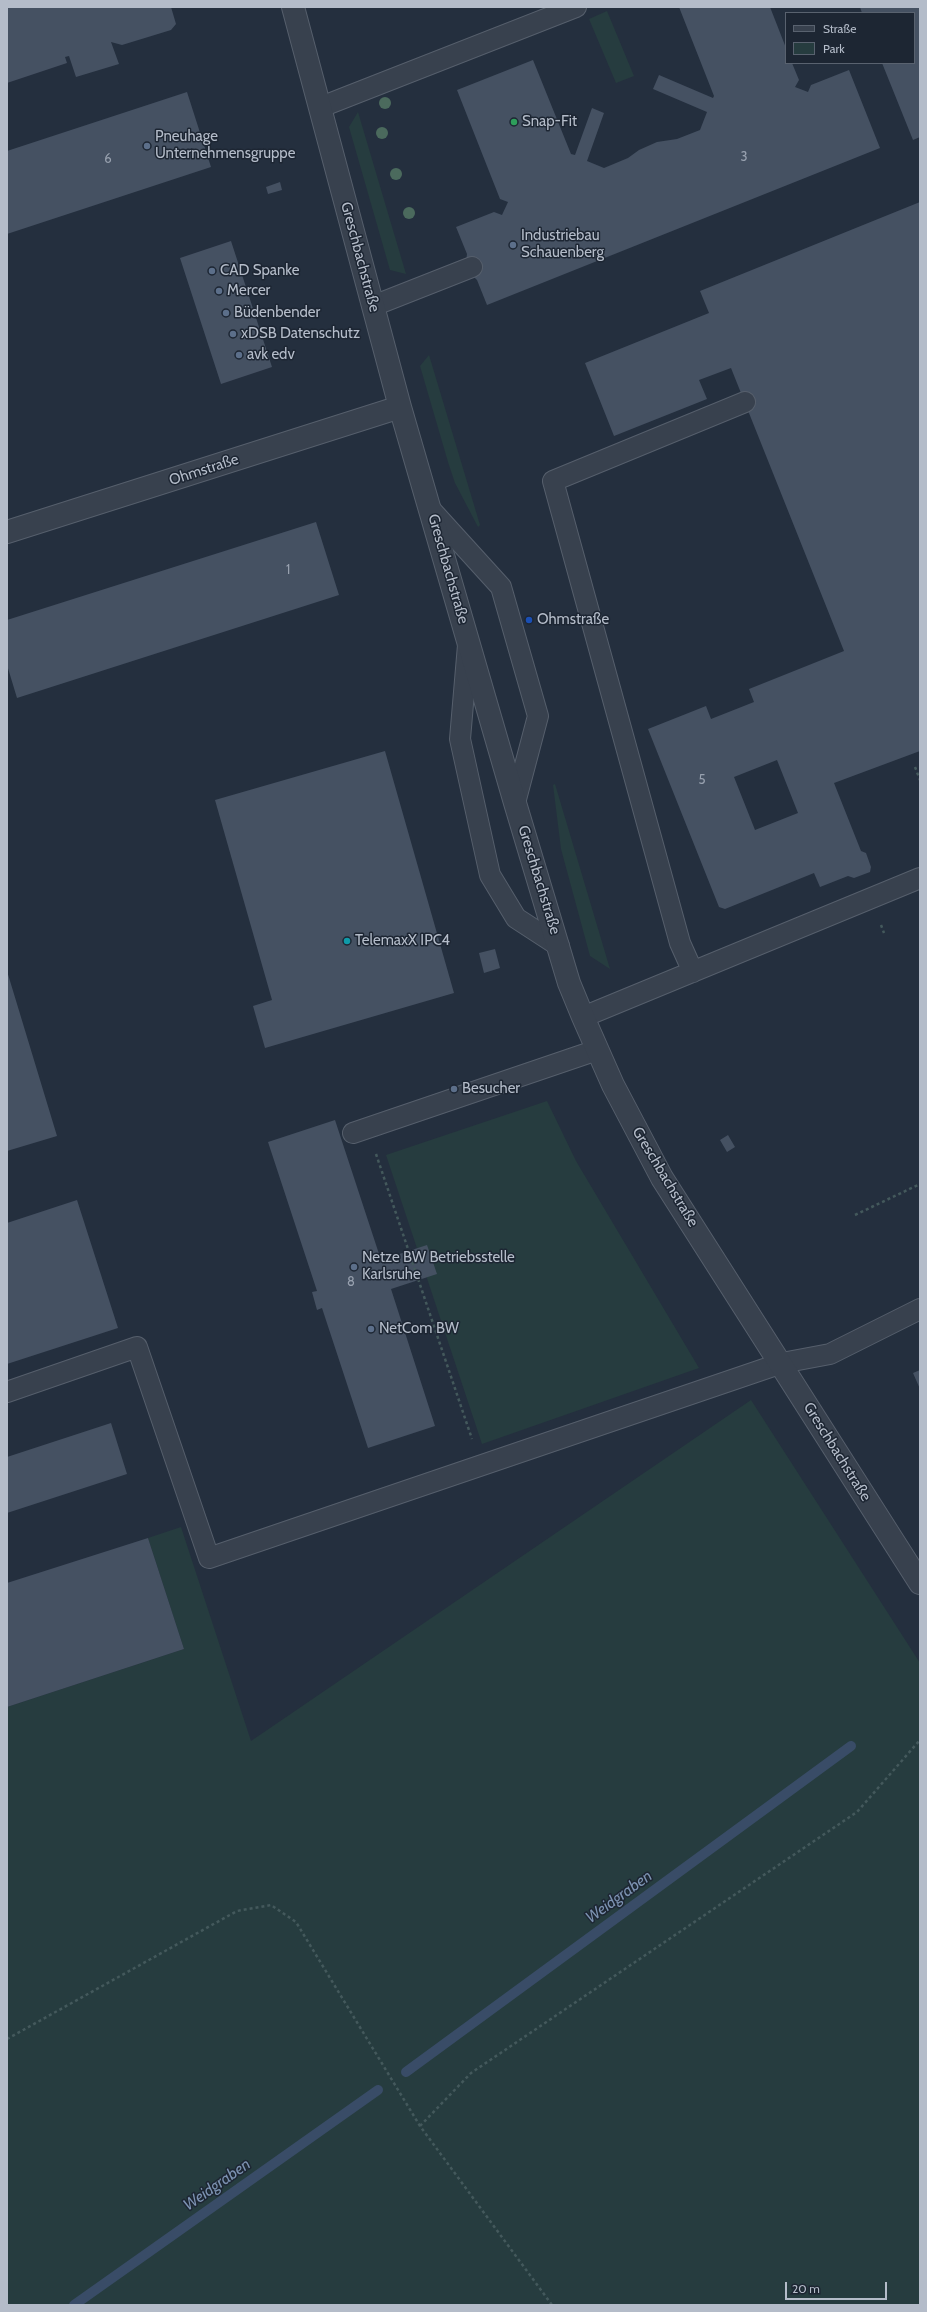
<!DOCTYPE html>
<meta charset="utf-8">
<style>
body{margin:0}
#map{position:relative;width:927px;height:2312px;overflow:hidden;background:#242f3e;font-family:Cabin,sans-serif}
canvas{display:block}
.frame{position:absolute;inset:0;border:8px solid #b4bcc9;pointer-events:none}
.legend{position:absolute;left:785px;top:12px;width:130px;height:52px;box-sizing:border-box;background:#1d2633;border:1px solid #59626f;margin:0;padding:5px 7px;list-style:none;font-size:12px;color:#b4bcc9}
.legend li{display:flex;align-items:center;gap:8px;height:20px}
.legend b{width:20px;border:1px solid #59626f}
.scale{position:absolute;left:785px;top:2282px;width:102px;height:18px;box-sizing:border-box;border:2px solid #b4bcc9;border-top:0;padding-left:5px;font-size:12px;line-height:14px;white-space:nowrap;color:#b4bcc9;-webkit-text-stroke:3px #1d2633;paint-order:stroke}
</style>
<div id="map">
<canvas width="927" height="2312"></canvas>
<div class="frame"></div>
<ul class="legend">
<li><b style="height:5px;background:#38414e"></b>Straße</li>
<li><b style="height:11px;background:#263c3f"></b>Park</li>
</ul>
<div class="scale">20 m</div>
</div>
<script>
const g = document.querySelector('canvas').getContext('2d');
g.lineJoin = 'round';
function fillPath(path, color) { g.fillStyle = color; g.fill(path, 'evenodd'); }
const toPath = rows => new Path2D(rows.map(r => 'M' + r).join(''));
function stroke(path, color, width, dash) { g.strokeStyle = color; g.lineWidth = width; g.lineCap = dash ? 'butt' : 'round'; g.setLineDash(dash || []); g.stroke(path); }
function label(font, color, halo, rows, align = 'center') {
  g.font = font + ' Cabin,sans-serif'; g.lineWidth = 3; g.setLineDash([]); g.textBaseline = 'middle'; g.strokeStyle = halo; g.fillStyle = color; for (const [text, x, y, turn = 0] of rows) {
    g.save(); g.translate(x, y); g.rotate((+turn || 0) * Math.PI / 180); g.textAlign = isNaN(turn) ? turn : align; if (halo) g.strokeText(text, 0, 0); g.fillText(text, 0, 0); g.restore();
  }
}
const green = toPath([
 [607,11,634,76,616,83,589,19],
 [358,112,406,274,390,270,349,127],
 [429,355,480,525,478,527,455,483,448,462,420,366],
 [555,784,610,969,590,956,561,849,553,785],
 [547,1101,576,1161,699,1368,482,1444,386,1155],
 [751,1400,920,1663,920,2305,7,2305,7,1707,184,1649,148,1538,181,1527,251,1741]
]);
const stream = toPath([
 [406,2072,851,1746],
 [74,2305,378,2090]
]);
const building = toPath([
 [7,7,171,7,176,24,171,30,122,45,111,42,119,64,76,77,69,56,65,57,67,63,7,83],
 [679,7,770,7,786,48,786,63,792,63,799,80,795,87,808,92,811,85,849,70,880,148,487,305,477,280,471,274,466,262,467,254,456,227,494,212,502,215,508,202,500,199,457,90,533,60,571,154,575,155,592,108,604,113,587,161,604,168,628,158,639,150,657,142,677,139,700,130,707,112,653,89,659,75,713,98,714,96],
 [860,7,920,7,920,137,913,140,882,63,914,63,914,13,862,13],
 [187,92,211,167,7,234,7,151],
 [280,182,282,190,268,194,266,187],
 [920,202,920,751,834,783,861,851,866,853,871,867,870,872,854,878,848,876,820,887,814,873,725,909,719,907,648,729,706,706,711,719,754,702,749,689,844,651,731,368,699,380,707,399,614,436,585,363,709,313,700,291],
 [777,760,798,813,755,830,734,777],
 [231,241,272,367,221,384,180,258],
 [316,522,339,595,17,698,7,665,7,620],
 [385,751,454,993,265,1048,253,1006,272,1000,215,800],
 [495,949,500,968,484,973,479,953],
 [7,971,57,1136,7,1151],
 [335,1120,381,1260,427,1245,437,1274,391,1289,435,1426,368,1448,322,1308,317,1310,312,1292,317,1291,268,1142],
 [728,1135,735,1147,727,1152,720,1140],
 [77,1200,118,1328,7,1364,7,1223],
 [920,1370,920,1389,913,1373],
 [111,1423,127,1474,7,1513,7,1457],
 [148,1538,184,1649,7,1707,7,1583]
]);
const path = toPath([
 [915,767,920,780],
 [881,925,884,933],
 [376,1154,472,1439],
 [855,1215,920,1184],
 [7,2039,237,1911,271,1905,296,1922,420,2126,552,2305],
 [420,2126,471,2073,857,1812,920,1740]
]);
const service = toPath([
 [321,107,576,7],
 [373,306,472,267],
 [431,510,501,587,538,716,515,803],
 [468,645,460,739,490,875,516,918,559,946],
 [693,972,680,943,553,481,745,402],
 [583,1017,920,878],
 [353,1133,597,1050],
 [7,1392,137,1347,209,1558,782,1363,830,1354,920,1309]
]);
const minor = toPath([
 [293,7,400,407,515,803,569,983,583,1017,613,1085,662,1178,920,1583],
 [7,532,400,407]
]);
const trees = [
 [385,103],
 [382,133],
 [396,174],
 [409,213]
];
const markers = [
 [514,122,4,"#2e9e5b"],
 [147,146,4,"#5c6f8a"],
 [513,245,4,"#5c6f8a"],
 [212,271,4,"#5c6f8a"],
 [219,291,4,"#5c6f8a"],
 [226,313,4,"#5c6f8a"],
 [233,334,4,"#5c6f8a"],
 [239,355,4,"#5c6f8a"],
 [529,620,4,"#1a4fb4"],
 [347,941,4,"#0f9aa8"],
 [454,1089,4,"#5c6f8a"],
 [354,1267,4,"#5c6f8a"],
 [371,1329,4,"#5c6f8a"]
];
const numberNames = [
 ["3",744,157],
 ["6",108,159],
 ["1",288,570],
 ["5",702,780],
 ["8",351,1282]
];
const poiNames = [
 ["Snap-Fit",522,122],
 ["Pneuhage",155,137],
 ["Unternehmensgruppe",155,154],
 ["Industriebau",521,236],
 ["Schauenberg",521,253],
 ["CAD Spanke",220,271],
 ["Mercer",227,291],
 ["Büdenbender",234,313],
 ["xDSB Datenschutz",241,334],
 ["avk edv",247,355],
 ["Ohmstraße",537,620],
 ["TelemaxX IPC4",355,941],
 ["Besucher",462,1089],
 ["Netze BW Betriebsstelle",362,1258],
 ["Karlsruhe",362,1275],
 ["NetCom BW",379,1329]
];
const streetNames = [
 ["Greschbachstraße",360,257,75],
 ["Ohmstraße",204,470,-18],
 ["Greschbachstraße",448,569,74],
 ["Greschbachstraße",539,880,73],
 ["Greschbachstraße",665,1177,59],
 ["Greschbachstraße",837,1452,58]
];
const waterNames = [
 ["Weidgraben",619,1897,-36],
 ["Weidgraben",217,2185,-35]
];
fillPath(green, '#263c3f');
stroke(stream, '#394c67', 10);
fillPath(building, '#455162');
stroke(service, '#565f6c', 22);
stroke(minor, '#565f6c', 24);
stroke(path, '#44595c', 2.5, [3, 3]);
stroke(service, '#38414e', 20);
stroke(minor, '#38414e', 22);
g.fillStyle = '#4b6a5d';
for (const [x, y] of trees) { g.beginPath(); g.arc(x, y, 6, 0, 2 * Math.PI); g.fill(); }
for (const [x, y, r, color] of markers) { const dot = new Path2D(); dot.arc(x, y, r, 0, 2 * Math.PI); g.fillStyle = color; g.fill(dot); stroke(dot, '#1d2633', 1.5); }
label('13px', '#98a1af', null, numberNames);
label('15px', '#b4bcc9', '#1d2633', poiNames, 'left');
label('15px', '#b4bcc9', '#1d2633', streetNames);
label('italic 16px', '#7c92b1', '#1d2633', waterNames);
</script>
